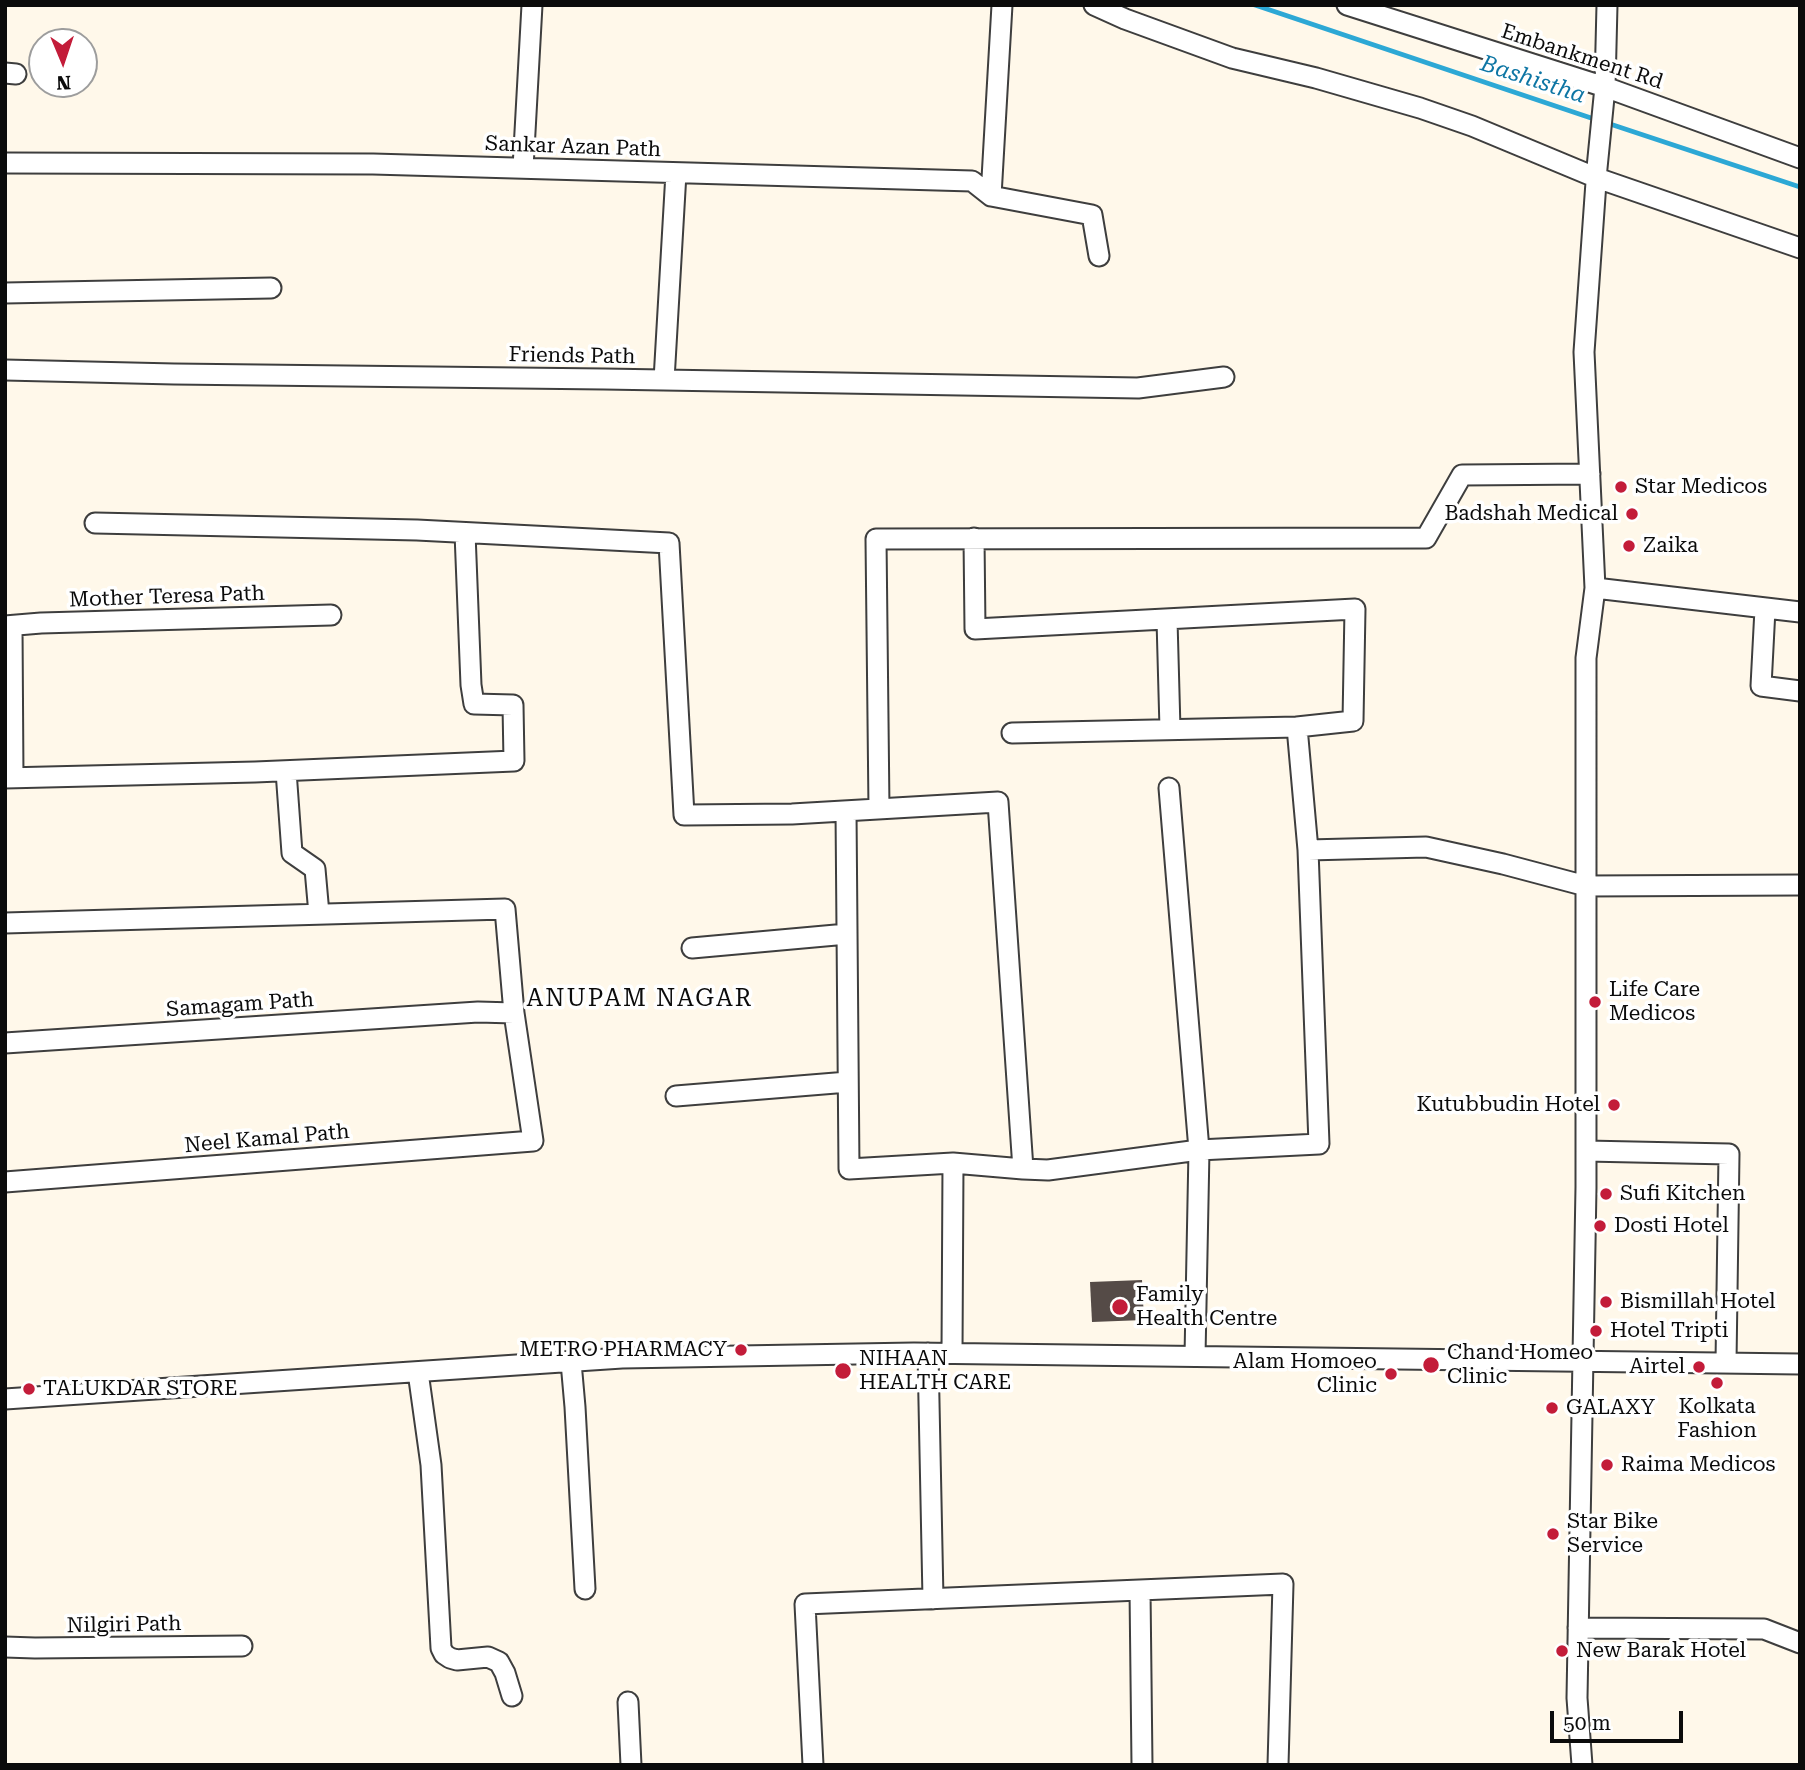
<!DOCTYPE html>
<style>
body{margin:0}
#map{position:relative;width:1805px;height:1770px;overflow:hidden;background:#fff8ea;font-family:"Roboto Serif",serif}
canvas{display:block}
.frame{position:absolute;inset:0;border:7px solid #0b0b0b;pointer-events:none}
.north{position:absolute;left:28px;top:28px;width:70px;height:70px;box-sizing:border-box;background:#fff;border:2px solid #9d9d9d;border-radius:50%;rotate:178deg;font-size:19px;font-weight:700;line-height:28px;text-align:center;color:#0b0b0b}
.north::after{content:'';display:block;margin:auto;width:24px;height:32px;background:#c31c39;clip-path:polygon(50% 0,100% 100%,50% 72%,0 100%)}
.scale{position:absolute;left:1550px;top:1711px;width:133px;height:32px;box-sizing:border-box;border:4px solid #0b0b0b;border-top:0;padding-left:9px;font-size:21px;line-height:24px;white-space:nowrap;color:#0b0b0b;-webkit-text-stroke:5px #fff;paint-order:stroke}
</style>
<div id="map">
<canvas width="1805" height="1770"></canvas>
<div class="frame"></div>
<div class="north">N</div>
<div class="scale">50 m</div>
</div>
<script>
const g = document.querySelector('canvas').getContext('2d');
g.lineJoin = 'round';
const toPath = rows => new Path2D(rows.map(r => 'M' + r).join(''));
function stroke(path, color, width, dash) { g.strokeStyle = color; g.lineWidth = width; g.lineCap = dash ? 'butt' : 'round'; g.setLineDash(dash || []); g.stroke(path); }
function fillPath(path, color) { g.fillStyle = color; g.fill(path, 'evenodd'); }
function label(font, color, halo, rows, align = 'center') {
  g.font = font + ' "Roboto Serif",serif'; g.lineWidth = 7; g.setLineDash([]); g.textBaseline = 'middle'; g.strokeStyle = halo; g.fillStyle = color; for (const [text, x, y, turn = 0] of rows) {
    g.save(); g.translate(x, y); g.rotate((+turn || 0) * Math.PI / 180); g.textAlign = isNaN(turn) ? turn : align; if (halo) g.strokeText(text, 0, 0); g.fillText(text, 0, 0); g.restore();
  }
}
const stream = toPath([
 [1255,5,1597,120],
 [1607,123,1800,187]
]);
const building = toPath([
 [1142,1280,1144,1320,1092,1322,1090,1282]
]);
const minor = toPath([
 [1094,5,1125,19,1232,58,1316,78,1420,108,1472,126,1597,178,1800,248],
 [1347,5,1605,87,1800,158],
 [5,73,16,74],
 [5,163,373,164,972,181,991,196,1092,215,1099,256],
 [523,168,532,5],
 [991,196,1002,5],
 [5,293,271,288],
 [5,370,174,374,604,379,1138,388,1224,377],
 [664,380,676,173],
 [95,523,417,530,669,543,684,815,792,814,998,802,1023,1169],
 [974,538,975,629,1355,609,1353,721,1297,727],
 [1595,588,1800,612],
 [1765,609,1761,686,1800,691],
 [1167,620,1170,729],
 [5,626,41,623,331,615],
 [12,626,13,778],
 [286,771,292,853,315,869,319,914],
 [5,778,255,772,514,761,513,705,474,704,471,685,465,533],
 [1169,788,1199,1150,1195,1356],
 [879,809,876,539,1426,538,1462,475,1590,474],
 [846,811,849,1169,953,1163,1023,1169,1048,1170,1199,1150,1319,1144,1308,850,1297,727,1012,733],
 [1308,850,1426,847,1503,864,1586,886,1800,885],
 [5,923,505,909,514,1013,478,1012,5,1043],
 [692,948,847,934],
 [676,1096,848,1082],
 [1586,1151,1729,1154,1726,1362],
 [5,1182,533,1141,514,1013],
 [928,1353,933,1599],
 [952,1353,953,1163],
 [571,1362,575,1407,585,1589],
 [418,1372,431,1465,441,1648,444,1654,450,1658,457,1660,488,1657,499,1662,505,1673,512,1696],
 [5,1399,622,1358,914,1353,1800,1364],
 [1140,1590,1142,1765],
 [1578,1628,1764,1629,1800,1643],
 [5,1647,35,1648,242,1646],
 [628,1702,631,1765],
 [813,1765,805,1604,1283,1584,1278,1765],
 [1582,1765,1577,1698,1586,1187,1586,658,1595,588,1584,352,1597,168,1605,87,1607,5]
]);
const markers = [
 [1621,487,7,"#c31c39"],
 [1632,514,7,"#c31c39"],
 [1629,546,7,"#c31c39"],
 [1595,1002,7,"#c31c39"],
 [1614,1105,7,"#c31c39"],
 [1606,1194,7,"#c31c39"],
 [1600,1226,7,"#c31c39"],
 [1606,1302,7,"#c31c39"],
 [1120,1307,9,"#c31c39"],
 [1596,1331,7,"#c31c39"],
 [741,1350,7,"#c31c39"],
 [1431,1365,9,"#c31c39"],
 [1699,1367,7,"#c31c39"],
 [843,1371,9,"#c31c39"],
 [1391,1374,7,"#c31c39"],
 [1717,1383,7,"#c31c39"],
 [29,1389,7,"#c31c39"],
 [1552,1408,7,"#c31c39"],
 [1607,1465,7,"#c31c39"],
 [1553,1534,7,"#c31c39"],
 [1562,1651,7,"#c31c39"]
];
const streetNames = [
 ["Embankment Rd",1582,57,18],
 ["Sankar Azan Path",573,147,2],
 ["Friends Path",572,356,1],
 ["Mother Teresa Path",167,597,-2],
 ["Samagam Path",240,1005,-4],
 ["Neel Kamal Path",267,1139,-5],
 ["Nilgiri Path",124,1625,-1]
];
const poiNames = [
 ["Star Medicos",1635,487],
 ["Badshah Medical",1618,514,"right"],
 ["Zaika",1643,546],
 ["Life Care",1609,990],
 ["Medicos",1609,1014],
 ["Kutubbudin Hotel",1600,1105,"right"],
 ["Sufi Kitchen",1620,1194],
 ["Dosti Hotel",1614,1226],
 ["Family",1136,1295],
 ["Health Centre",1136,1319],
 ["Bismillah Hotel",1620,1302],
 ["Hotel Tripti",1610,1331],
 ["METRO PHARMACY",727,1350,"right"],
 ["Chand Homeo",1447,1353],
 ["Clinic",1447,1377],
 ["NIHAAN",859,1359],
 ["HEALTH CARE",859,1383],
 ["Alam Homoeo",1377,1362,"right"],
 ["Clinic",1377,1386,"right"],
 ["Airtel",1685,1367,"right"],
 ["TALUKDAR STORE",43,1389],
 ["Kolkata",1717,1407,"center"],
 ["Fashion",1717,1431,"center"],
 ["GALAXY",1566,1408],
 ["Raima Medicos",1621,1465],
 ["Star Bike",1567,1522],
 ["Service",1567,1546],
 ["New Barak Hotel",1576,1651]
];
const waterNames = [
 ["Bashistha",1533,80,18]
];
const quarterNames = [
 ["ANUPAM NAGAR",640,999]
];
stroke(stream, '#2da8d5', 5);
fillPath(building, '#554b47');
stroke(minor, '#3e3e3e', 23);
stroke(minor, '#fff', 19);
for (const [x, y, r, color] of markers) { const dot = new Path2D(); dot.arc(x, y, r, 0, 2 * Math.PI); g.fillStyle = color; g.fill(dot); stroke(dot, '#fff', 2.5); }
label('21px', '#0b0b0b', '#fff', streetNames);
label('21px', '#0b0b0b', '#fff', poiNames, 'left');
label('italic 23px', '#0e76a4', '#fff', waterNames);
g.letterSpacing = '2px';
label('24px', '#0b0b0b', '#fff', quarterNames);
g.letterSpacing = '0px';
</script>
